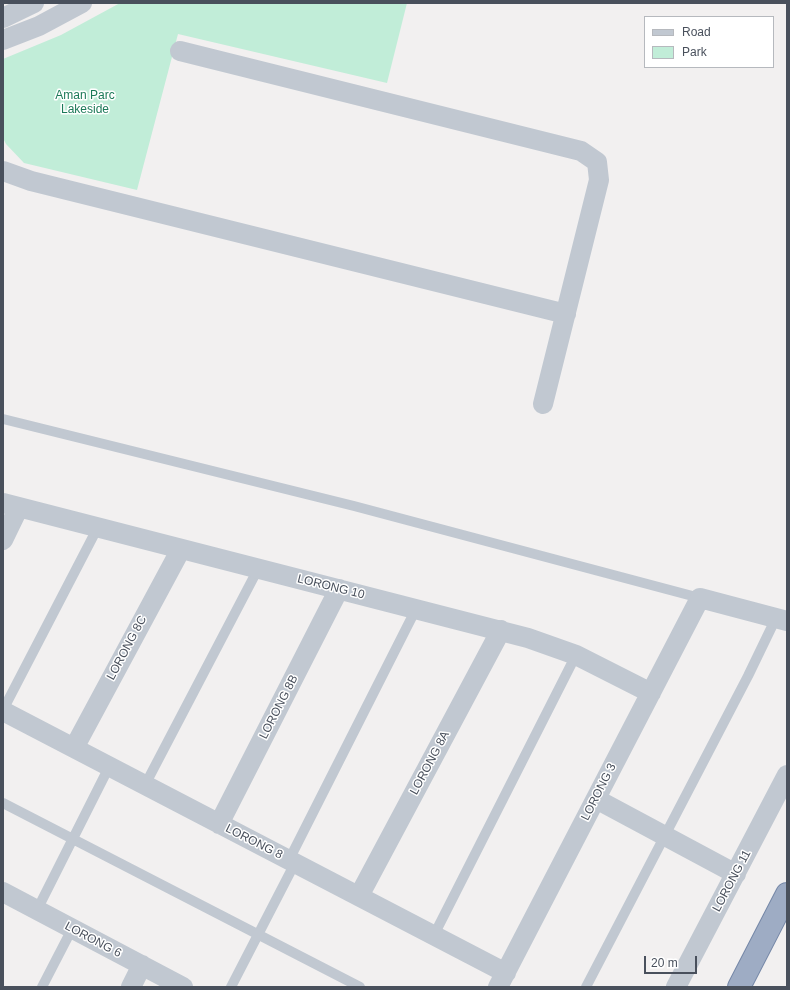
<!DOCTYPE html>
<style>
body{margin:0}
#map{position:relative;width:790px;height:990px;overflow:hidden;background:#f2f0f0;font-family:Helvetica,sans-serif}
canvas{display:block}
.frame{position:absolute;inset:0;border:4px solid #49505c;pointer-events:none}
.legend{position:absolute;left:644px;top:16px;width:130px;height:52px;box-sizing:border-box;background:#fff;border:1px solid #b6b9be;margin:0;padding:5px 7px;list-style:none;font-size:12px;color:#49505c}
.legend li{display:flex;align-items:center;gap:8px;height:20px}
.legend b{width:20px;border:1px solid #b6b9be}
.scale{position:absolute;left:644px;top:956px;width:53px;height:18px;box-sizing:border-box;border:2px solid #49505c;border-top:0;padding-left:5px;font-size:12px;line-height:14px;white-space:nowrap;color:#49505c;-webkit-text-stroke:3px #fff;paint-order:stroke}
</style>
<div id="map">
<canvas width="790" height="990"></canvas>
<div class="frame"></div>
<ul class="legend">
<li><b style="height:5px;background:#c1c8d1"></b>Road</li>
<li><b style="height:11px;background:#c1edd8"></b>Park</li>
</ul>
<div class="scale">20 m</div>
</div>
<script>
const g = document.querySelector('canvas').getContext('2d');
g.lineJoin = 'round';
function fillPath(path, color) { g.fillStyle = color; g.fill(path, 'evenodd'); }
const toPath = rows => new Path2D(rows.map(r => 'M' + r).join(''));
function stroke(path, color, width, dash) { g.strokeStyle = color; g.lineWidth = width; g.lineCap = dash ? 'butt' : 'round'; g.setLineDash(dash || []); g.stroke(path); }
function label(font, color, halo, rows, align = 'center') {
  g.font = font + ' Helvetica,sans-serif'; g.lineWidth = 3; g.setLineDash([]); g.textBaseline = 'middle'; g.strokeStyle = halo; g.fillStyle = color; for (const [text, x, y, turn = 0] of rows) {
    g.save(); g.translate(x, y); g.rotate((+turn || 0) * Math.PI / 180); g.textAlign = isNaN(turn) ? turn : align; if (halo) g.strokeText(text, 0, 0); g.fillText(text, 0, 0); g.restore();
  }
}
const green = toPath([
 [120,3,407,3,387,83,178,34,137,190,24,163,6,144,3,138,3,59,61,35]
]);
const service = toPath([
 [3,419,354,506,700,598],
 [3,710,98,527],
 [145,785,258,569],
 [3,803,360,987],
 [289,860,416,609],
 [37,910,109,767],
 [434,935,576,655],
 [42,987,72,929],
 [231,987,295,863],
 [586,987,748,676,776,618]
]);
const minor = toPath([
 [3,18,34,3],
 [3,40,39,26,82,3],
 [180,51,581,151,597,162,599,180,543,404],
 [3,171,31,181,566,314],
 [3,503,528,638,576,655,651,693],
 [3,540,19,507],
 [3,711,506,973],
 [74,748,181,549],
 [596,799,736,874],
 [219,824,339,589],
 [3,892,183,987],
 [359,896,501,630],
 [131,987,142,965],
 [498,987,700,598,787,621],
 [676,987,787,775]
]);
const trunk = toPath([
 [739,987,787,894]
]);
const parkNames = [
 ["Aman Parc",85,96],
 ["Lakeside",85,110]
];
const streetNames = [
 ["LORONG 10",331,587,14],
 ["LORONG 8C",127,648,-62],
 ["LORONG 8B",279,707,-63],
 ["LORONG 8A",430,763,-62],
 ["LORONG 3",599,792,-63],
 ["LORONG 8",254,842,27],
 ["LORONG 11",732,881,-62],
 ["LORONG 6",93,940,28]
];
fillPath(green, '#c1edd8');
stroke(trunk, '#7587a7', 24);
stroke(service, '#c1c8d1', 10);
stroke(minor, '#c1c8d1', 20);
stroke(trunk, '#9eacc4', 22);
label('12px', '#1c7a58', '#fff', parkNames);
label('12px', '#49505c', '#fff', streetNames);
</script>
